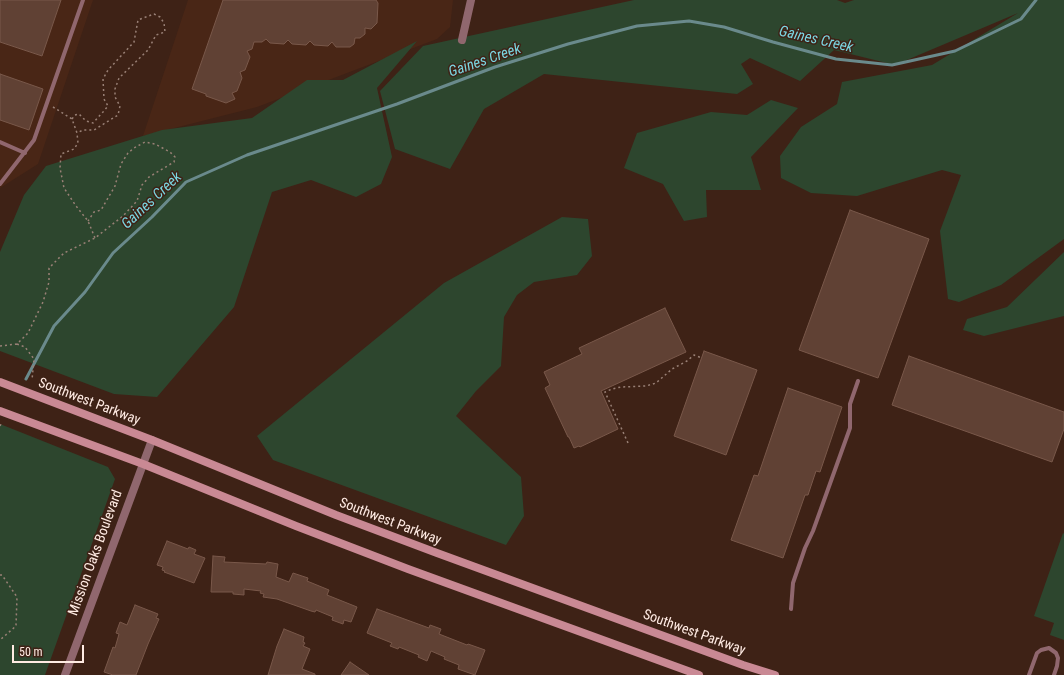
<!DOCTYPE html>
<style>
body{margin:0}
#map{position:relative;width:1064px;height:675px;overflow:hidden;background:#3e2216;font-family:"Roboto Condensed",sans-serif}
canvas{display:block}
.scale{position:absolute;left:12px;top:645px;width:72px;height:18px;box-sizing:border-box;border:2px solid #ffebe3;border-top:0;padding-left:5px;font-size:12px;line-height:14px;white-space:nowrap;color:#ffebe3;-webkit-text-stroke:3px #3e2216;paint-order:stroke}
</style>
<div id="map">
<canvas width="1064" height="675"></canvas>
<div class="scale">50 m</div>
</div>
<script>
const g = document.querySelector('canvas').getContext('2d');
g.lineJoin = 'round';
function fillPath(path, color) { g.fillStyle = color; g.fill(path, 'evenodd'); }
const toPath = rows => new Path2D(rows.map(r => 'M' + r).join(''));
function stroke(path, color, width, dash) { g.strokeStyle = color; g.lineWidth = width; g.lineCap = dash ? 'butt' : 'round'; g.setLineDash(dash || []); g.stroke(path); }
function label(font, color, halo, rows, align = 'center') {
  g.font = font + ' "Roboto Condensed",sans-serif'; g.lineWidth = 3; g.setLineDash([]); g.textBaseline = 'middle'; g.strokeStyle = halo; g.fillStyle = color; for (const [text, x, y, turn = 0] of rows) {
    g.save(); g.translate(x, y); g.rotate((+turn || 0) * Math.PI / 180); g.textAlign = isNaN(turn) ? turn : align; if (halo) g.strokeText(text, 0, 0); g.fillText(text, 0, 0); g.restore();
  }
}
const built = toPath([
 [0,0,93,0,38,164,0,188],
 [188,0,453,0,450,27,437,39,257,107,143,136]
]);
const green = toPath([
 [634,0,837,0,845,3,854,0,1064,0,1064,239,1001,285,959,302,948,299,940,231,961,175,942,170,857,196,811,193,781,178,780,156,801,127,837,104,842,82,932,65,1018,13,895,65,834,50,800,81,750,58,741,64,753,84,737,94,544,74,484,109,450,169,395,149,380,91,423,46],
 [417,41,377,88,392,157,381,184,356,197,311,180,272,192,234,307,157,397,114,394,0,351,0,252,24,195,46,166,162,130,252,118,307,80,343,80],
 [771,100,798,108,751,157,761,190,706,190,707,217,684,221,663,184,624,168,637,133,711,112,747,115],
 [562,217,588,219,592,256,577,275,534,282,517,295,504,317,501,366,476,391,456,416,521,477,524,516,506,545,273,460,257,436,444,283],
 [1064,252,1064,316,984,336,963,330,967,319,1007,307],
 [0,424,108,467,115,479,45,675,0,675],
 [1063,533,1064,534,1064,640,1050,635,1054,623,1034,616]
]);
const stream = toPath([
 [26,379,54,326,85,292,113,253,152,217,186,182,247,155,397,104,495,67,568,44,637,26,689,21,724,27,773,42,836,59,892,65,955,51,1021,19,1036,0]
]);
const building = toPath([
 [0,0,61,0,42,56,0,42,0,0],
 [223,0,376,0,378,3,377,23,371,29,365,28,365,34,360,38,355,38,354,44,350,47,336,47,332,42,328,46,314,45,310,41,306,45,292,44,288,40,284,44,270,43,266,39,262,42,254,42,252,49,247,51,250,57,245,70,240,72,242,78,237,91,232,93,235,99,226,103,206,96,206,94,192,89,223,0],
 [0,74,43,89,29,130,0,120,0,74],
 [850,210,929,239,878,378,799,350,850,210],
 [665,308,686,352,601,391,618,429,580,447,579,446,574,448,569,437,568,437,545,388,550,385,544,372,582,354,579,348,665,308],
 [704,351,757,370,726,455,674,436,704,351],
 [909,356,1064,412,1064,429,1052,462,892,405,909,356],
 [788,388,842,407,820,472,816,471,808,495,805,495,783,558,731,540,754,475,758,476,788,388],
 [167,541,188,549,189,547,196,550,194,554,205,558,194,583,164,572,165,571,162,570,163,567,157,565,167,541],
 [213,556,225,557,224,562,266,564,267,562,278,564,276,577,289,582,293,573,308,578,307,581,329,590,327,595,357,607,351,622,344,620,343,624,332,620,333,617,316,610,315,612,311,611,277,599,263,597,264,594,260,593,261,591,244,589,244,595,233,594,233,592,211,592,213,556],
 [135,605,158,614,156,618,159,619,148,644,136,675,113,675,104,672,113,647,115,648,119,634,116,633,120,622,127,625,135,605],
 [377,609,429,628,430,625,441,629,439,634,467,645,468,644,485,650,475,675,458,669,459,665,444,659,445,657,431,651,427,661,418,657,419,655,399,647,398,649,390,646,392,643,367,633,377,609],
 [284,629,304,637,303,642,305,643,303,646,310,649,302,669,315,674,315,675,268,675,277,646,284,629],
 [350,662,369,675,341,675,350,662]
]);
const path = toPath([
 [53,107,72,119,77,133,78,143,74,149,61,154,60,168,64,188,76,206,88,221,95,238],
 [72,119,75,115,79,114,86,121,93,123,103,112,108,106,104,99,103,79,108,70,134,42,138,20,154,14,160,17,164,23,165,32,156,35,148,50,119,78,115,89,115,97,120,106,118,115,94,130,83,130,77,133],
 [17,344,25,347,34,359,32,380],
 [0,346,17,344,28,333,43,302,49,282,49,268,64,253,95,238,123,216,137,201,142,185,149,177,174,162,175,157,170,152,155,144,145,142,134,148,128,153,121,164,115,186,101,210,94,212,88,221],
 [0,426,1,424],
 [628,443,605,392,612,389,621,387,646,386,656,383,672,369,687,361,694,355,702,358],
 [0,575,2,575,17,597,16,626,0,640]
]);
const service = toPath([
 [0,142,25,153],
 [0,184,34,140,83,0],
 [791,609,793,583,805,548,813,531,850,428,850,404,858,381],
 [1029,675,1037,653,1041,650,1049,648,1056,653,1058,658,1057,666,1054,675]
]);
const minor = toPath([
 [462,40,471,0],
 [65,675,152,440]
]);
const secondary = toPath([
 [0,382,152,440,336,515,437,553,743,665,775,675],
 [0,411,143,464,296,526,408,569,699,675]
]);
const streetNames = [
 ["Southwest Parkway",89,402,21],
 ["Southwest Parkway",390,522,21],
 ["Mission Oaks Boulevard",96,553,-70],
 ["Southwest Parkway",694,633,20]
];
const waterNames = [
 ["Gaines Creek",816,40,13],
 ["Gaines Creek",485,61,-19],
 ["Gaines Creek",152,201,-43]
];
fillPath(built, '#492616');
fillPath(green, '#2d462e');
stroke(stream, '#6a8a8c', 3);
fillPath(building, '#604134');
stroke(building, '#79584a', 1);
stroke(path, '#998076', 1.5, [2, 3]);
stroke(service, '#90676e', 4);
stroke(minor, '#90676e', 8);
stroke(secondary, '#c98994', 8);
label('14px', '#ffebe3', '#3e2216', streetNames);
label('italic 15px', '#7bd6e1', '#3e2216', waterNames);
</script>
